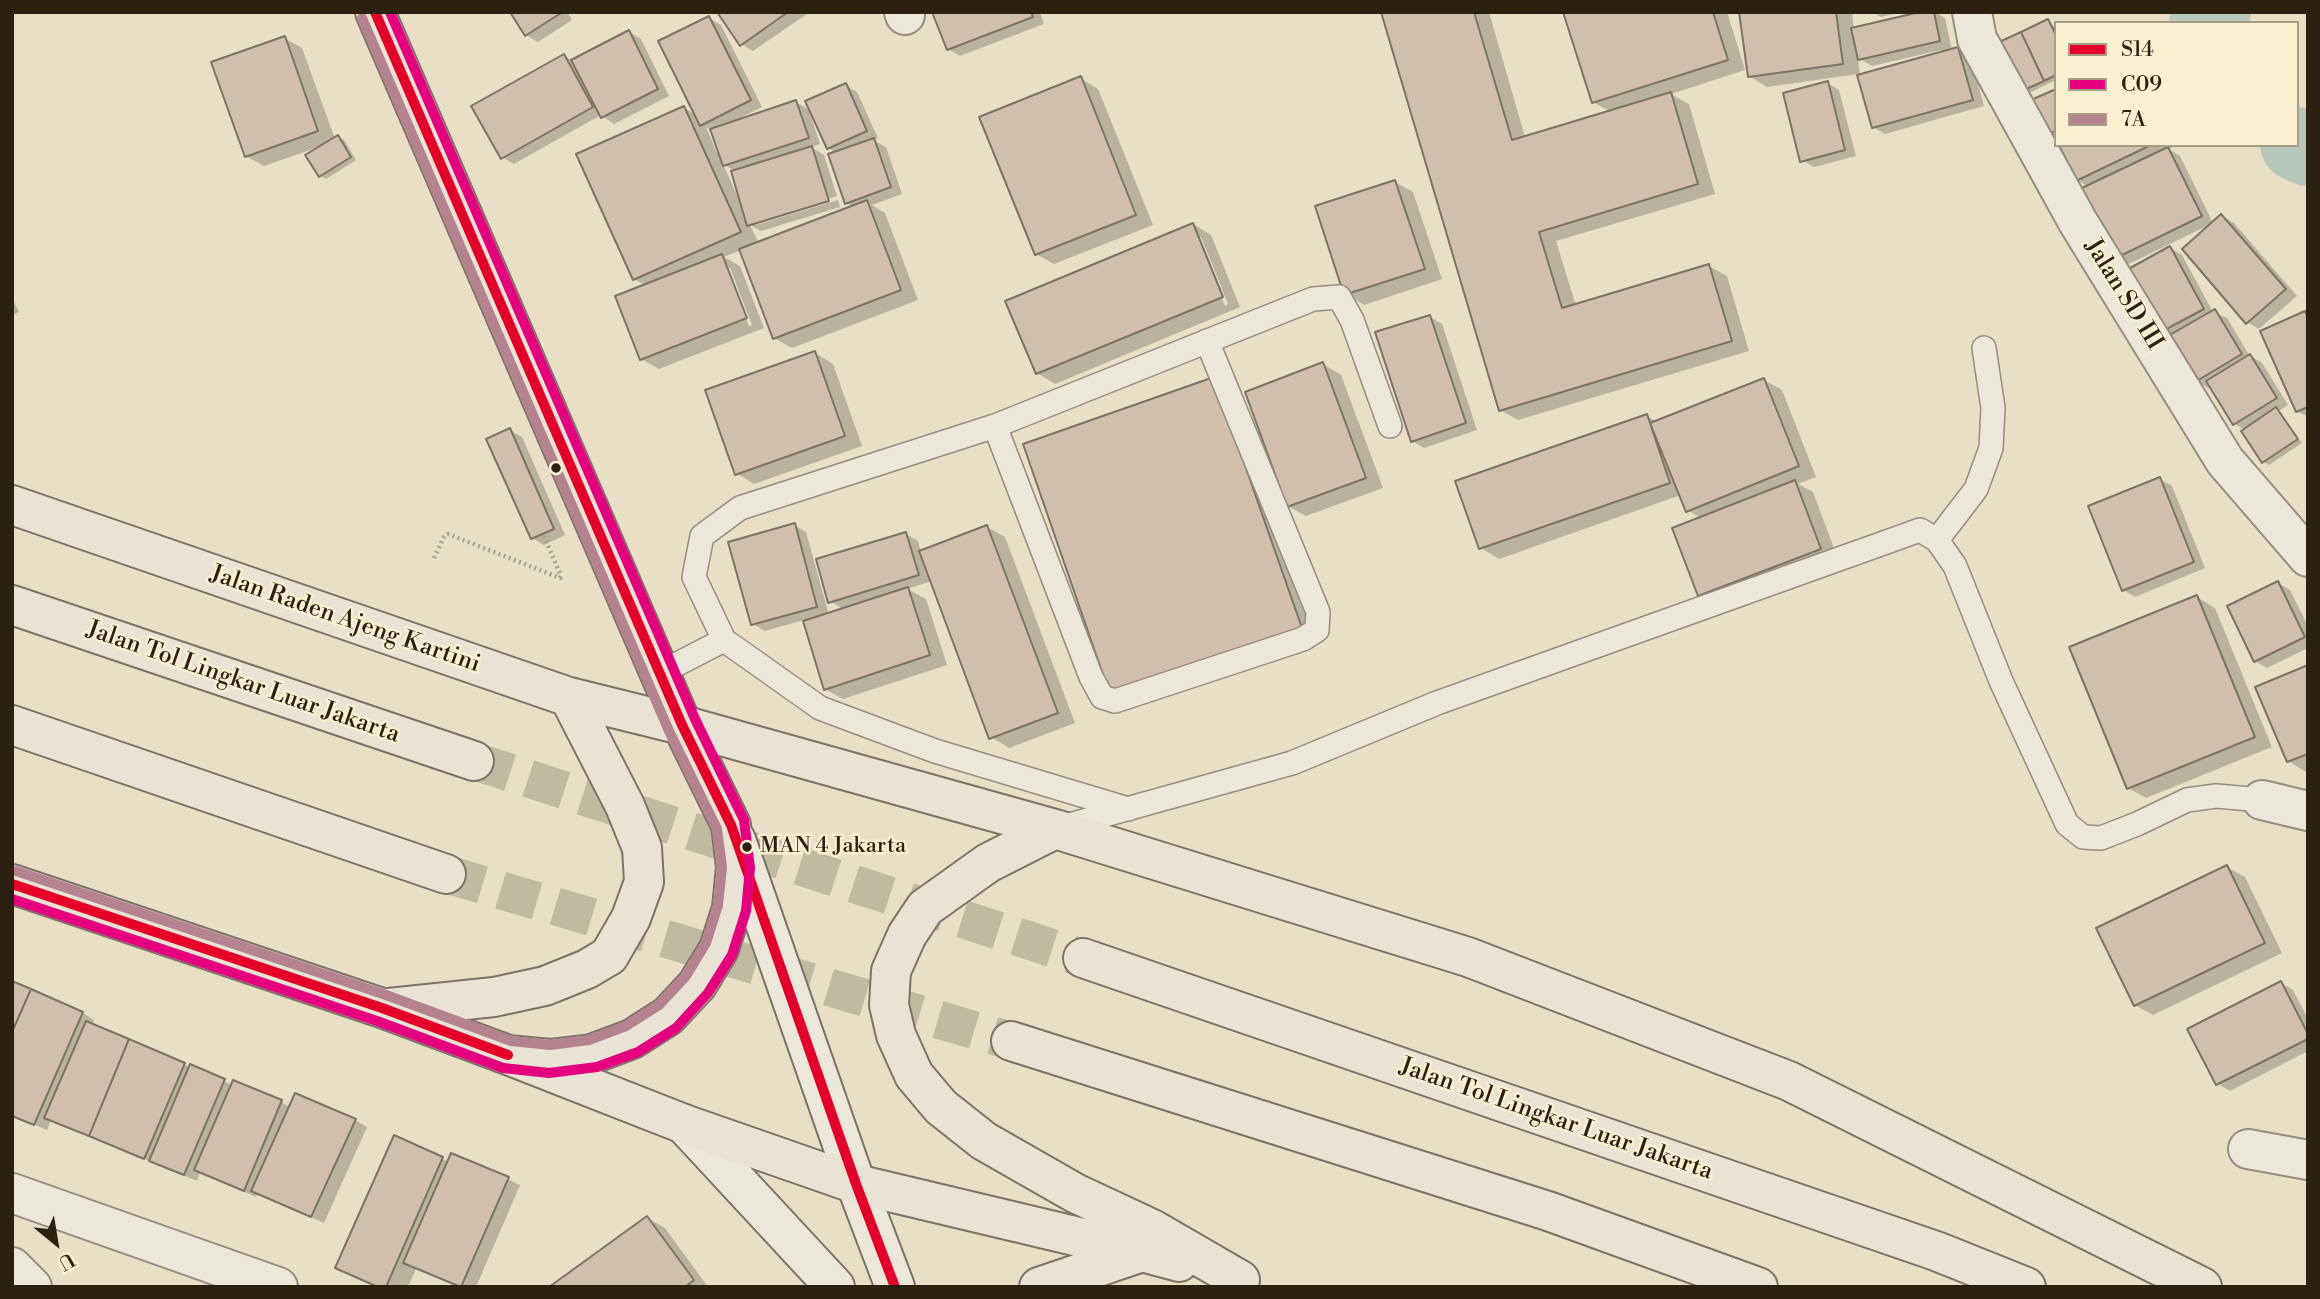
<!DOCTYPE html>
<style>
body{margin:0}
#map{position:relative;width:2320px;height:1299px;overflow:hidden;background:#e8dfc6;font-family:"Libre Bodoni",serif}
canvas{display:block}
.frame{position:absolute;inset:0;border:14px solid #2c2011;pointer-events:none}
.legend{position:absolute;left:2054px;top:21px;width:245px;height:126px;box-sizing:border-box;background:#f9efd1;border:2px solid #a79c84;margin:0;padding:9px 12px;list-style:none;font-size:21px;color:#2c2011}
.legend li{display:flex;align-items:center;gap:14px;height:35px}
.legend b{width:35px;border:2px solid #a79c84}
.north{position:absolute;left:21px;top:1208px;width:70px;height:70px;-webkit-text-stroke:5px #f9efd1;paint-order:stroke;rotate:150deg;font-size:19px;font-weight:700;line-height:28px;text-align:center;color:#2c2011}
.north::after{content:'';display:block;margin:auto;width:24px;height:32px;background:#2c2011;clip-path:polygon(50% 0,100% 100%,50% 72%,0 100%)}
</style>
<div id="map">
<canvas width="2320" height="1299"></canvas>
<div class="frame"></div>
<ul class="legend">
<li><b style="height:9px;background:#e4002b"></b>S14</li>
<li><b style="height:9px;background:#e5007d"></b>C09</li>
<li><b style="height:9px;background:#b38390"></b>7A</li>
</ul>
<div class="north">U</div>
</div>
<script>
const g = document.querySelector('canvas').getContext('2d');
g.lineJoin = 'round';
function fillPath(path, color) { g.fillStyle = color; g.fill(path, 'evenodd'); }
const toPath = rows => new Path2D(rows.map(r => 'M' + r).join(''));
function stroke(path, color, width, dash) { g.strokeStyle = color; g.lineWidth = width; g.lineCap = dash ? 'butt' : 'round'; g.setLineDash(dash || []); g.stroke(path); }
function label(font, color, halo, rows, align = 'center') {
  g.font = font + ' "Libre Bodoni",serif'; g.lineWidth = 5; g.setLineDash([]); g.textBaseline = 'middle'; g.strokeStyle = halo; g.fillStyle = color; for (const [text, x, y, turn = 0] of rows) {
    g.save(); g.translate(x, y); g.rotate((+turn || 0) * Math.PI / 180); g.textAlign = isNaN(turn) ? turn : align; if (halo) g.strokeText(text, 0, 0); g.fillText(text, 0, 0); g.restore();
  }
}
const shadow = toPath([
 [512,12,567,12,572,20,538,42,526,35],
 [719,12,810,12,753,51,741,44],
 [934,12,1040,12,1044,24,960,56,948,49],
 [1383,12,1489,12,1525,137,1611,112,1593,102,1565,12,1727,12,1745,70,1671,94,1689,104,1715,194,1556,241,1576,306,1709,266,1727,276,1749,351,1518,420,1500,410],
 [1741,12,1852,12,1854,29,1935,12,1945,18,1952,50,1958,49,1970,56,1984,106,1885,134,1873,127,1858,74,1767,87,1749,76],
 [1941,50,1941,53,1860,76,1858,58,1872,66],
 [1872,12,1901,12,1881,17],
 [709,18,721,25,762,107,740,118,741,120,796,102,811,111,809,111,820,144,811,147,824,155,837,196,756,221,756,225,838,200,840,207,761,231,750,225,759,244,854,207,846,203,837,153,828,148,845,85,857,92,878,138,873,140,886,147,902,194,872,205,885,213,918,300,792,348,774,338,741,250,724,257,740,266,764,328,659,369,641,359,646,286,634,279,684,108,697,115],
 [706,127,713,131,720,152,717,153],
 [723,164,733,170,743,204,741,204],
 [726,268,730,268,752,325,749,326],
 [2048,21,2056,28,2056,80,2027,94,2022,90],
 [629,32,641,39,669,96,614,124,601,115,514,164,502,157,564,56,573,61],
 [284,38,302,48,335,139,338,137,344,140,356,160,326,179,320,176,319,147,264,166,246,156],
 [1080,78,1098,89,1153,225,1054,264,1036,254],
 [1827,83,1839,90,1856,156,1814,167,1802,160],
 [2061,145,2176,145,2169,149,2180,156,2213,223,2222,216,2234,223,2297,296,2259,329,2247,322,2211,224,2129,264,2117,257,2089,187,2077,180],
 [1395,182,1413,192,1442,279,1364,305,1346,294],
 [1193,224,1211,235,1240,307,1055,384,1037,373],
 [1197,237,1201,237,1228,304,1225,306],
 [2170,248,2182,255,2213,312,2227,318,2249,355,2262,363,2288,405,2279,411,2302,443,2269,465,2264,462,2243,432,2245,430,2235,424,2211,386,2208,388,2196,381,2159,333],
 [12,298,19,312,12,315],
 [2305,313,2308,315,2308,417,2297,411],
 [1430,317,1442,324,1477,430,1424,448,1412,441],
 [815,353,833,364,862,446,754,484,736,473],
 [1323,364,1341,375,1383,488,1306,516,1288,506],
 [1764,380,1782,390,1816,477,1798,484,1813,492,1838,559,1717,605,1699,595,1701,518,1687,510,1681,495,1499,559,1481,548,1647,416,1657,422],
 [1237,393,1324,641,1134,707,1111,694],
 [509,430,522,437,565,535,544,545,532,538],
 [2160,479,2172,486,2205,568,2135,597,2123,590],
 [794,525,806,532,829,615,844,610,830,601,906,534,918,541,921,552,987,527,1005,537,1075,723,1009,748,991,737,932,581,907,589,926,599,947,665,843,699,825,689,804,620,765,631,753,624],
 [2278,583,2290,590,2308,626,2308,648,2267,668,2255,661],
 [2197,597,2215,608,2272,747,2146,798,2128,788],
 [2308,667,2308,771,2306,772,2288,761],
 [2227,867,2245,877,2282,953,2153,1015,2135,1005],
 [12,983,83,1013,94,1020,92,1026,232,1085,281,1102,290,1107,355,1120,367,1127,324,1223,258,1193,256,1197,200,1172,197,1181,51,1120,47,1130,12,1115],
 [2281,983,2293,990,2308,1019,2308,1051,2230,1091,2218,1084,2190,1030],
 [395,1137,449,1162,508,1179,520,1185,476,1287,458,1287,416,1269,408,1287,376,1287,337,1267],
 [647,1218,665,1228,708,1287,552,1287]
]);
const river = toPath([
 [2206,23,2214,12],
 [2297,144,2308,149]
]);
const building = toPath([
 [510,12,561,12,561,13,525,36,510,12],
 [717,12,788,12,740,46,717,12],
 [932,12,1031,12,1033,17,947,50,932,12],
 [1381,12,1474,12,1512,140,1671,92,1698,184,1539,232,1562,308,1709,264,1732,341,1499,411,1381,12],
 [1563,12,1713,12,1728,60,1592,103,1563,12],
 [1739,12,1836,12,1843,64,1748,77,1739,12],
 [1920,12,1934,12,1940,41,1858,60,1851,28,1920,12],
 [709,16,751,100,700,126,658,41,709,16],
 [2048,19,2056,35,2056,75,2044,81,2021,32,2048,19],
 [629,30,658,89,601,118,571,60,629,30],
 [2021,32,2044,81,2020,92,1997,43,2021,32],
 [285,36,318,131,245,157,211,62,285,36],
 [1958,47,1973,100,1872,128,1857,75,1958,47],
 [564,54,593,107,501,159,471,106,564,54],
 [1081,76,1136,215,1035,255,979,117,1081,76],
 [1828,81,1845,150,1800,162,1783,93,1828,81],
 [846,83,867,131,827,149,805,101,846,83],
 [2056,89,2056,131,2048,134,2031,100,2056,89],
 [796,100,809,138,723,166,710,129,796,100],
 [684,106,741,232,633,280,576,154,684,106],
 [338,135,351,157,319,177,305,155,338,135],
 [874,138,891,187,845,204,828,154,874,138],
 [2059,145,2151,145,2076,181,2059,145],
 [812,146,829,201,747,226,731,171,812,146],
 [2168,147,2202,216,2116,258,2082,188,2168,147],
 [1395,180,1425,269,1344,295,1315,206,1395,180],
 [867,200,901,290,773,339,739,249,867,200],
 [2221,214,2286,289,2246,324,2182,249,2221,214],
 [1193,223,1223,297,1036,374,1005,301,1193,223],
 [2170,246,2204,309,2157,334,2123,272,2170,246],
 [722,254,747,318,640,360,615,296,722,254],
 [2215,309,2242,354,2195,382,2168,336,2215,309],
 [2305,311,2308,318,2308,407,2296,412,2260,331,2305,311],
 [1430,315,1466,423,1411,442,1375,332,1430,315],
 [815,351,845,436,735,475,705,390,815,351],
 [2250,354,2277,398,2233,425,2206,381,2250,354],
 [1323,362,1366,478,1287,507,1245,392,1323,362],
 [1214,377,1302,628,1110,695,1023,444,1214,377],
 [1764,378,1799,466,1686,512,1650,423,1764,378],
 [2276,407,2298,439,2262,463,2241,431,2276,407],
 [1647,414,1670,483,1479,549,1455,481,1647,414],
 [510,428,554,529,531,539,486,439,510,428],
 [2160,477,2194,562,2122,591,2088,506,2160,477],
 [1795,480,1821,549,1698,596,1672,528,1795,480],
 [795,523,817,607,751,625,728,542,795,523],
 [987,525,1058,713,989,739,919,551,987,525],
 [906,532,919,575,828,603,816,559,906,532],
 [2278,581,2305,637,2254,662,2227,606,2278,581],
 [908,587,930,655,824,690,803,621,908,587],
 [2197,595,2255,737,2127,789,2069,647,2197,595],
 [2308,665,2308,754,2287,762,2255,687,2308,665],
 [2227,865,2265,943,2134,1006,2096,928,2227,865],
 [12,981,31,989,12,1032,12,981],
 [2281,981,2308,1034,2308,1039,2216,1085,2187,1029,2281,981],
 [31,989,83,1012,34,1125,12,1116,12,1032,31,989],
 [86,1021,129,1039,89,1136,44,1118,86,1021],
 [129,1039,185,1063,144,1159,89,1136,129,1039],
 [190,1064,225,1079,184,1175,149,1161,190,1064],
 [233,1080,282,1100,244,1191,194,1170,233,1080],
 [295,1093,356,1119,311,1217,251,1191,295,1093],
 [394,1135,443,1157,386,1287,378,1287,335,1268,394,1135],
 [451,1153,509,1177,461,1287,403,1263,451,1153],
 [647,1216,694,1280,685,1287,549,1287,647,1216]
]);
const motorwayTunnel = toPath([
 [474,761,1083,958],
 [446,874,1011,1041]
]);
const path = toPath([
 [434,558,444,537,448,534,560,578,561,576,543,534]
]);
const service = toPath([
 [995,426,1091,677,1102,697,1115,701,1303,639,1317,630,1318,612,1207,341],
 [1937,540,1976,489,1991,448,1993,408,1984,348],
 [724,640,694,577,702,536,740,508,995,426,1313,299,1339,297,1352,320,1390,426],
 [660,673,724,640,820,708,935,751,1128,809],
 [1062,827,1292,763,1437,703,1920,530,1937,540,1955,566,2001,681,2067,824,2083,837,2101,838,2137,824,2187,800,2216,796,2262,800]
]);
const minor = toPath([
 [904,12,905,15],
 [1972,12,1977,39,2078,222,2225,461,2308,557],
 [2262,800,2308,811],
 [2248,1149,2308,1160],
 [12,1193,278,1287],
 [12,1267,32,1287]
]);
const secondary = toPath([
 [736,840,856,1184,895,1287],
 [684,1124,835,1287]
]);
const trunk = toPath([
 [375,12,682,725,731,825,736,867,732,908,719,949,697,985,668,1016,632,1039,592,1054,550,1059,508,1055],
 [12,505,569,697,682,725],
 [12,884,382,1008,508,1055,684,1124,856,1184],
 [389,1008,494,997,545,986,587,969,609,956,631,918,644,882,642,848,625,806,569,697]
]);
const motorway = toPath([
 [12,605,474,761],
 [12,725,446,874],
 [682,725,1055,829,1468,957,1789,1081,2202,1287],
 [1055,829,988,863,925,908,907,935,891,971,889,1005,896,1035,914,1075,941,1107,984,1141,1075,1193,1152,1229,1240,1280],
 [1083,958,1936,1251,2026,1287],
 [1011,1041,1548,1211,1758,1287],
 [856,1184,1142,1252,1179,1262],
 [1039,1287,1142,1252]
]);
const bus1 = toPath([
 [375,12,682,725,731,825,856,1184,895,1287],
 [12,884,382,1008,508,1055]
]);
const bus2 = toPath([
 [12,899,377,1021,503,1068,549,1073,597,1067,638,1052,676,1028,708,993,732,955,746,911,750,868,744,820,695,719,390,12]
]);
const bus3 = toPath([
 [16,871,386,995,511,1041,550,1045,589,1040,626,1026,659,1005,686,976,706,943,718,905,722,867,717,829,669,731,362,18]
]);
const markers = [
 [556,468,6,"#2c2011"],
 [747,847,6,"#2c2011"]
];
const busNames = [
 ["MAN 4 Jakarta",760,847]
];
const streetNames = [
 ["Jalan SD III",2123,295,58],
 ["Jalan Raden Ajeng Kartini",345,620,19],
 ["Jalan Tol Lingkar Luar Jakarta",243,683,19],
 ["Jalan Tol Lingkar Luar Jakarta",1556,1120,19]
];
fillPath(shadow, '#0003');
stroke(river, '#b6c7bc', 74);
fillPath(building, '#d0bfad');
stroke(building, '#7c7567', 2);
stroke(motorwayTunnel, '#c2b9a2', 38, [38, 19]);
stroke(service, '#968f80', 26);
stroke(minor, '#968f80', 42);
stroke(secondary, '#7c7567', 42);
stroke(trunk, '#7c7567', 42);
stroke(motorway, '#7c7567', 42);
stroke(path, '#a7a397', 4.5, [2, 3.5]);
stroke(service, '#ebe7da', 23);
stroke(minor, '#ebe7da', 38);
stroke(secondary, '#ebe7da', 38);
stroke(trunk, '#e8e3d4', 38);
stroke(motorway, '#e8e3d4', 38);
stroke(bus1, '#e4002b', 10);
stroke(bus2, '#e5007d', 10);
stroke(bus3, '#b38390', 10);
for (const [x, y, r, color] of markers) { const dot = new Path2D(); dot.arc(x, y, r, 0, 2 * Math.PI); g.fillStyle = color; g.fill(dot); stroke(dot, '#f9efd1', 2.5); }
label('22px', '#2c2011', '#f9efd1', busNames, 'left');
label('24px', '#2c2011', '#f9efd1', streetNames);
</script>
